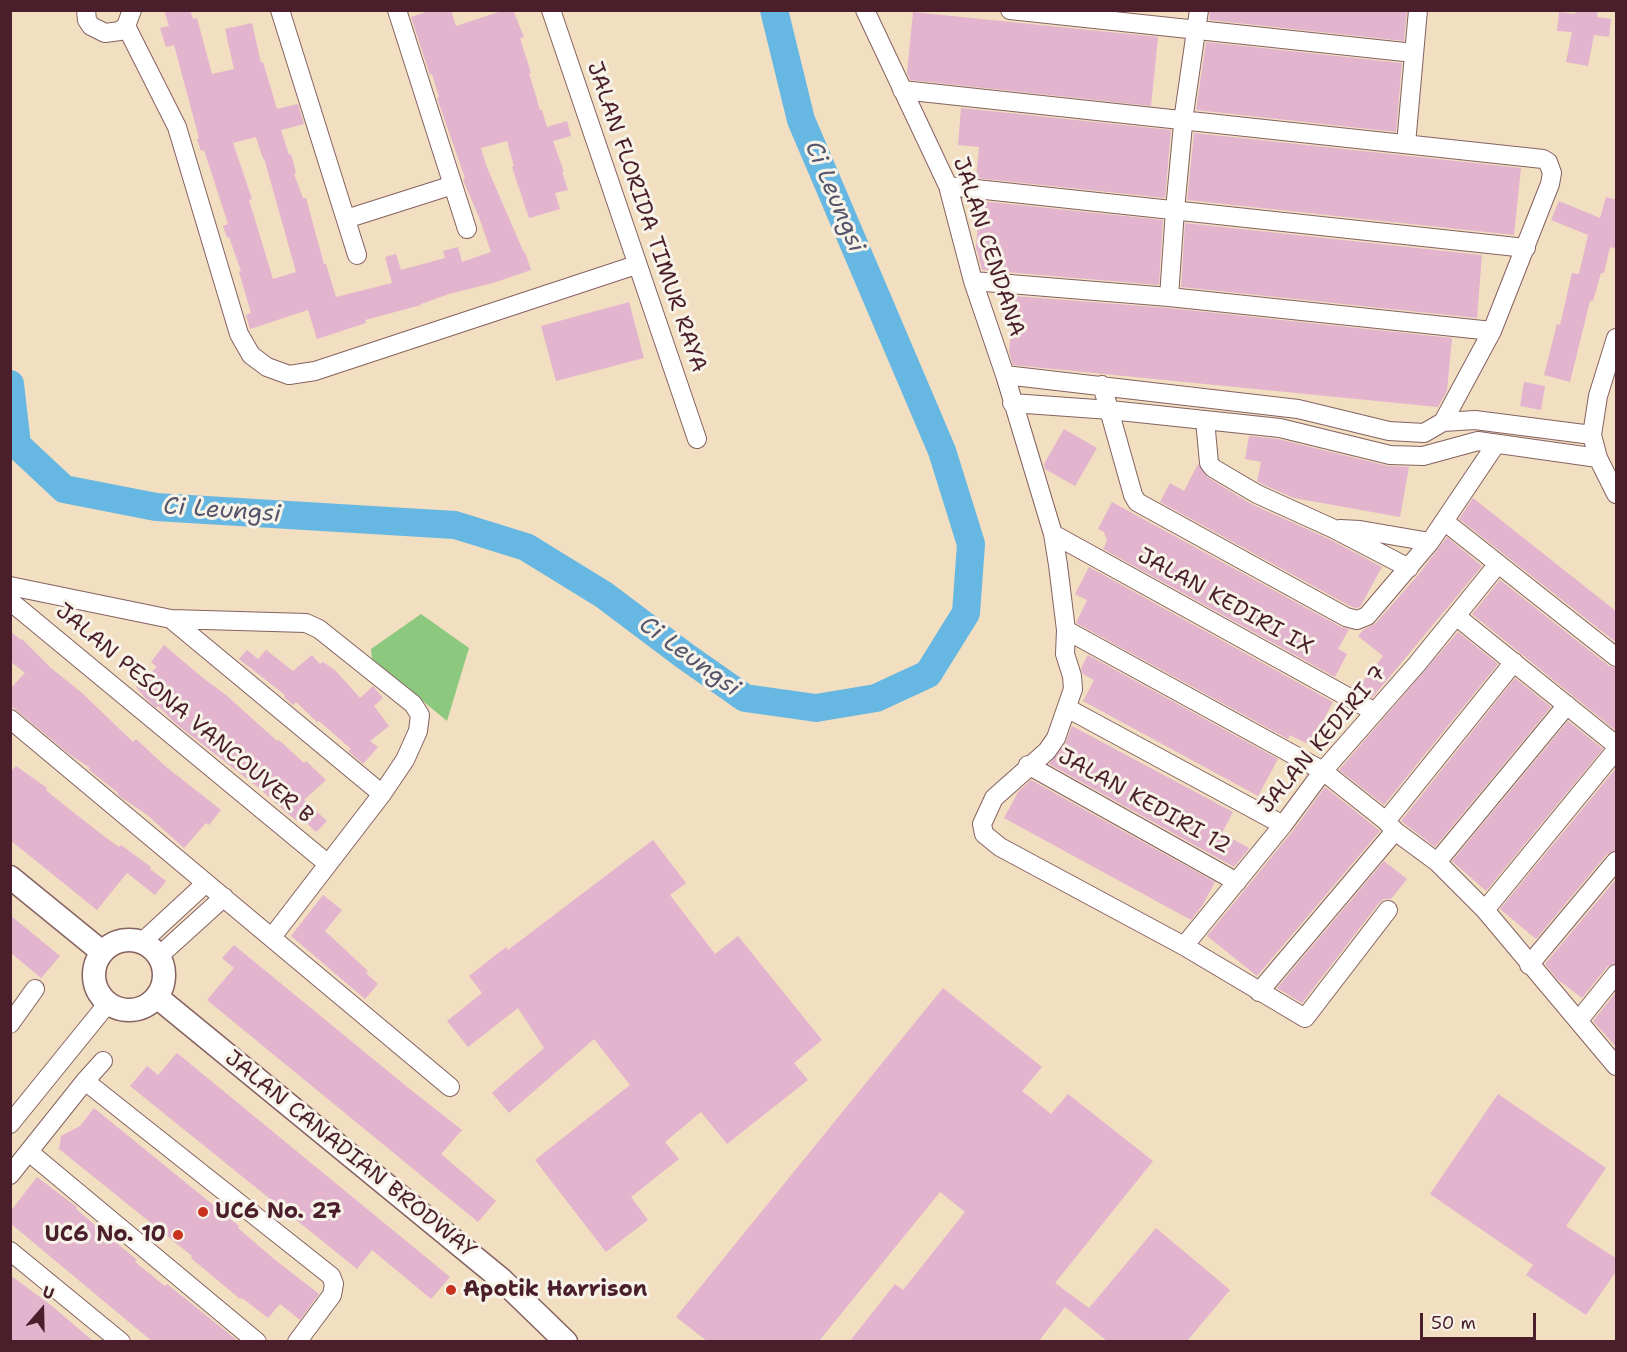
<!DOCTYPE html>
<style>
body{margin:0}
#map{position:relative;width:1627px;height:1352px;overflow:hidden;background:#f2dec1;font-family:"Shantell Sans",sans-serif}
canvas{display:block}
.frame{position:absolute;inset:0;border:12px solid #4a1f2b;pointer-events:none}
.north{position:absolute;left:12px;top:1280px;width:60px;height:60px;-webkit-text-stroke:4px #f7f3e8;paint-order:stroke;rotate:20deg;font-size:16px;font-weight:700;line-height:24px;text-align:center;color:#4a1f2b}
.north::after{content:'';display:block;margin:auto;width:21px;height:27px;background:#4a1f2b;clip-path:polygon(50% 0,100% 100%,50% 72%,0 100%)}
.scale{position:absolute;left:1420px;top:1313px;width:116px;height:27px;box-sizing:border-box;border:3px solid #4a1f2b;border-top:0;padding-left:8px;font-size:18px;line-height:21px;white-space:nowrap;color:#4a1f2b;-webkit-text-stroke:4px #f7f3e8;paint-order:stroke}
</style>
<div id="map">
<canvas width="1627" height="1352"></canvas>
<div class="frame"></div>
<div class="north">U</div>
<div class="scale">50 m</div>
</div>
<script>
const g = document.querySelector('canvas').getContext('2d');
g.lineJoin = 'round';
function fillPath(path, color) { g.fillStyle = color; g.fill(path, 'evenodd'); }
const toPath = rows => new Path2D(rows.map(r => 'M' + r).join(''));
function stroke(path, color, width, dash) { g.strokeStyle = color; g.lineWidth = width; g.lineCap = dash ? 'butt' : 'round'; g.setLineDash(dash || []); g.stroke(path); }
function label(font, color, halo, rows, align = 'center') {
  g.font = font + ' "Shantell Sans",sans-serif'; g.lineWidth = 6; g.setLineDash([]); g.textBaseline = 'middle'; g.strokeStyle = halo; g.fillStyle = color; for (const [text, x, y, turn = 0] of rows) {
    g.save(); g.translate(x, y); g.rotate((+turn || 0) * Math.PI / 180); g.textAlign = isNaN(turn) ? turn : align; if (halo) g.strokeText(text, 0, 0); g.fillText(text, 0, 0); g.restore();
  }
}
const green = toPath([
 [421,614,469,648,447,721,372,659,371,649]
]);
const river = toPath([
 [10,384,17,445,64,489,156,507,455,525,526,547,604,595,685,656,745,698,816,708,876,698,928,674,966,613,971,544,942,451,801,120,774,10]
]);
const building = toPath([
 [164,10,190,10,193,19,197,18,212,74,234,69,225,29,252,23,261,63,263,62,277,109,298,104,304,124,281,130,289,155,291,154,296,173,294,174,303,198,306,198,324,264,326,264,336,297,392,283,385,257,396,254,401,270,445,258,443,251,458,247,462,262,491,252,479,217,463,180,465,178,437,98,439,97,432,74,430,75,411,17,432,10,451,10,456,26,505,10,513,10,524,37,520,38,531,73,529,73,540,110,542,110,547,127,567,121,571,136,553,141,564,172,562,172,568,190,555,193,560,209,529,218,512,167,514,166,507,141,481,148,486,165,524,253,525,252,531,270,493,283,449,294,421,304,421,305,365,320,366,323,317,339,308,310,250,329,246,315,251,313,239,272,241,271,229,237,227,238,223,226,228,224,204,150,201,151,197,139,199,138,174,45,166,47,160,28,169,26],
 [256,137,263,159,264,158,296,272,273,279,249,200,252,199,233,143],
 [1210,10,1407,10,1404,41,1209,20],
 [1576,10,1598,10,1597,17,1611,19,1609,37,1594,35,1588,66,1566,62,1572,32,1557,31,1559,12,1575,14],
 [913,12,1158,37,1151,106,910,80,907,73],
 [1206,42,1402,63,1396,132,1196,110],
 [961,108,1171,130,1165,198,976,178,979,147,958,145],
 [1194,133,1521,168,1514,235,1187,200],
 [1606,197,1617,200,1617,249,1610,247,1604,273,1601,273,1593,301,1590,301,1570,382,1544,375,1557,324,1560,325,1572,273,1579,274,1588,235,1551,220,1559,201,1600,218],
 [980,201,1163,220,1159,285,982,270,976,247],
 [1185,223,1482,255,1477,318,1181,287],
 [1014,296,1168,308,1452,338,1447,391,1438,407,1013,365,1009,352],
 [629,302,644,358,556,381,541,326],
 [1524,382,1545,386,1541,410,1520,406],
 [1064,429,1097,448,1075,486,1045,469,1044,464],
 [1249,436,1278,439,1388,466,1409,467,1400,517,1294,498,1262,484,1257,481,1261,462,1245,459],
 [1198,464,1207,477,1251,504,1327,538,1382,567,1360,607,1356,608,1350,606,1160,502,1170,483,1184,491],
 [1473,498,1617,612,1617,643,1459,519],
 [1112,502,1341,627,1349,629,1338,649,1347,654,1335,677,1103,549,1107,541,1104,532,1098,529],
 [1447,537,1482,566,1372,698,1357,689,1383,656,1358,636,1363,630,1376,623,1419,574],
 [1089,567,1333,702,1310,745,1290,735,1288,739,1076,623,1087,600,1075,594],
 [1500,580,1609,666,1617,668,1615,730,1472,614],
 [10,631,21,640,22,639,51,668,82,693,133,742,136,739,165,766,221,810,209,825,206,823,184,848,146,814,119,796,117,792,89,770,90,768,69,754,10,705,10,689,25,673,10,661],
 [1458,632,1498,664,1384,805,1339,770],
 [164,645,203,678,226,695,277,741,279,740,304,763,306,761,326,780,304,800,327,821,316,832,300,817,297,821,287,813,260,789,175,723,158,706,156,708,145,698,136,687,157,667,151,662],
 [247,650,258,659,266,650,293,671,312,655,320,664,323,662,335,670,360,698,373,686,383,698,374,706,389,726,370,741,378,747,363,764,348,751,351,749,319,721,317,722,296,702,293,705,284,697,285,695,239,659],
 [1088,655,1278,759,1258,796,1083,701,1094,680,1083,674,1081,668],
 [1515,678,1551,707,1435,847,1401,821],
 [1568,721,1603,749,1486,891,1452,861],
 [1072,726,1233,812,1222,833,1249,848,1248,850,1234,867,1049,764,1065,744],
 [16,766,47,788,46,790,59,801,105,837,119,847,121,845,151,867,150,869,166,881,155,895,127,873,97,910,10,840,10,772],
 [1617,767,1617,850,1607,854,1536,939,1500,909],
 [1031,780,1215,882,1202,906,1191,920,1004,818,1018,792],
 [1325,787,1380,831,1257,976,1207,936,1292,832],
 [653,840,686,883,670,895,715,954,738,936,822,1040,794,1063,808,1080,727,1144,701,1112,665,1142,679,1159,631,1197,648,1220,606,1252,535,1160,630,1085,594,1039,509,1113,492,1093,544,1048,518,1008,468,1047,447,1021,482,993,469,976,506,947,508,950],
 [1384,861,1407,879,1391,899,1384,899,1379,903,1302,1003,1277,988],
 [1617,878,1617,963,1607,967,1582,998,1557,979,1545,964],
 [323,895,342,910,325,931,354,958,368,971,366,973,378,984,365,999,291,936],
 [10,915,60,956,41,978,10,952],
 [234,945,406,1086,462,1130,441,1154,496,1201,478,1222,207,1000,234,968,222,958],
 [943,988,1042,1067,1022,1091,1051,1114,1068,1094,1153,1161,1055,1283,1089,1308,1156,1228,1230,1290,1187,1341,1107,1341,1065,1307,1039,1341,850,1341,895,1284,903,1290,965,1212,940,1192,819,1341,707,1341,676,1317],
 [1617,991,1617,1048,1593,1021],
 [177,1053,450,1277,431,1299,372,1250,357,1269,130,1086,147,1066,158,1075],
 [1498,1094,1606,1168,1566,1226,1617,1259,1617,1270,1586,1315,1526,1275,1533,1265,1430,1194],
 [94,1108,239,1226,238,1228,274,1259,319,1294,300,1320,280,1304,268,1318,242,1298,240,1299,191,1258,192,1256,59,1149,61,1136,80,1126],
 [37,1177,77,1207,76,1209,137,1260,135,1262,165,1286,167,1284,238,1341,152,1341,136,1328,10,1223,10,1212],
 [10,1275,52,1306,93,1341,10,1341]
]);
const minor = toPath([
 [86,10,87,20,91,26,105,33,120,31,126,26,132,10],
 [280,10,357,255],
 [397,10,467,229],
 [551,10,697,439],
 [865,10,948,186,973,281,1005,375,1053,534,1058,565,1066,630,1065,654,1072,676,1073,689,1056,738,1047,751,994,798,982,824,984,834,1000,847,1184,946,1305,1018,1388,910],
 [1010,10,1414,53],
 [126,26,177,127,239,334,251,355,267,367,289,375,315,371,636,265],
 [902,90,1543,159,1548,162,1552,173,1550,184,1492,331,1443,422],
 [1406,144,1418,10],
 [948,186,1526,248],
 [346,219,453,185],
 [973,281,1169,297,1492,331],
 [1169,297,1175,210,1184,114,1199,10],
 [1616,338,1598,396,1592,435,1598,458,1616,494],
 [1005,375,1298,409,1389,431,1424,433,1443,422,1475,420,1592,435],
 [1102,385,1133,495,1137,502,1346,617,1357,620,1367,616,1430,542,1496,444],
 [1012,403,1110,410,1280,428,1390,455,1423,456,1478,441,1598,458],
 [1205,420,1209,463,1213,468,1257,494,1332,528,1409,568],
 [1444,521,1616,657],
 [1340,529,1360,530,1430,542],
 [1053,534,1375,712],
 [10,586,171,619,306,623,319,629,413,704,420,715,418,731,405,760,382,794,272,937],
 [10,601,328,864],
 [1456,616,1616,745],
 [171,619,382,794],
 [1066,630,1323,771,1386,821,1395,831,1437,862,1485,910,1616,1066],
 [1067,708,1283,825],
 [10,719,450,1087],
 [1028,765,1237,882],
 [1386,821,1514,662],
 [1437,862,1567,705],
 [1485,910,1616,750],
 [142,942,206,883],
 [1184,946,1283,825,1323,771,1417,664,1498,564],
 [159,956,224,897],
 [1529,965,1616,861],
 [1259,992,1395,831],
 [1579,1020,1616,974],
 [10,1024,35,989],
 [85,1081,331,1276,334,1284,332,1295,297,1342],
 [10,1124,108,1003],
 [29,1152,257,1342],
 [10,1175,85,1081,103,1061],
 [10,1251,121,1342]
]);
const tertiary = toPath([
 [10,877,102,952],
 '94 975a35 35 0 1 1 70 0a35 35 0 1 1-70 0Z',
 [157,997,501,1279,566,1342]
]);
const markers = [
 [203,1212,6,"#c8321e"],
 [178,1235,6,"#c8321e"],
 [451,1290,6,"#c8321e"]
];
const streetNames = [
 ["JALAN FLORIDA TIMUR RAYA",646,217,71],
 ["JALAN CENDANA",988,247,72],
 ["JALAN KEDIRI IX",1225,602,29],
 ["JALAN PESONA VANCOUVER B",184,714,40],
 ["JALAN KEDIRI 7",1323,740,-50],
 ["JALAN KEDIRI 12",1144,802,29],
 ["JALAN CANADIAN BRODWAY",350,1155,39]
];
const poiNames = [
 ["UC6 No. 27",215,1212],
 ["UC6 No. 10",166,1235,"right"],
 ["Apotik Harrison",463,1290]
];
const waterNames = [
 ["Ci Leungsi",834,197,67],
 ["Ci Leungsi",222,511,4],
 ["Ci Leungsi",689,657,36]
];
fillPath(green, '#8cc97e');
stroke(river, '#66b8e2', 28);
fillPath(building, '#e2b4cd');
stroke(minor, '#856260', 20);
stroke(tertiary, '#856260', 25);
stroke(minor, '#fff', 18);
stroke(tertiary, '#fff', 22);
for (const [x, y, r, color] of markers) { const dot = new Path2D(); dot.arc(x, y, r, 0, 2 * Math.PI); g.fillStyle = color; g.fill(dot); stroke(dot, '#f7f3e8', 2); }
label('22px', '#4a1f2b', '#f7f3e8', streetNames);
label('bold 22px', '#4a1f2b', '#f7f3e8', poiNames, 'left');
label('italic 24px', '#54556b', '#f7f3e8', waterNames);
</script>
